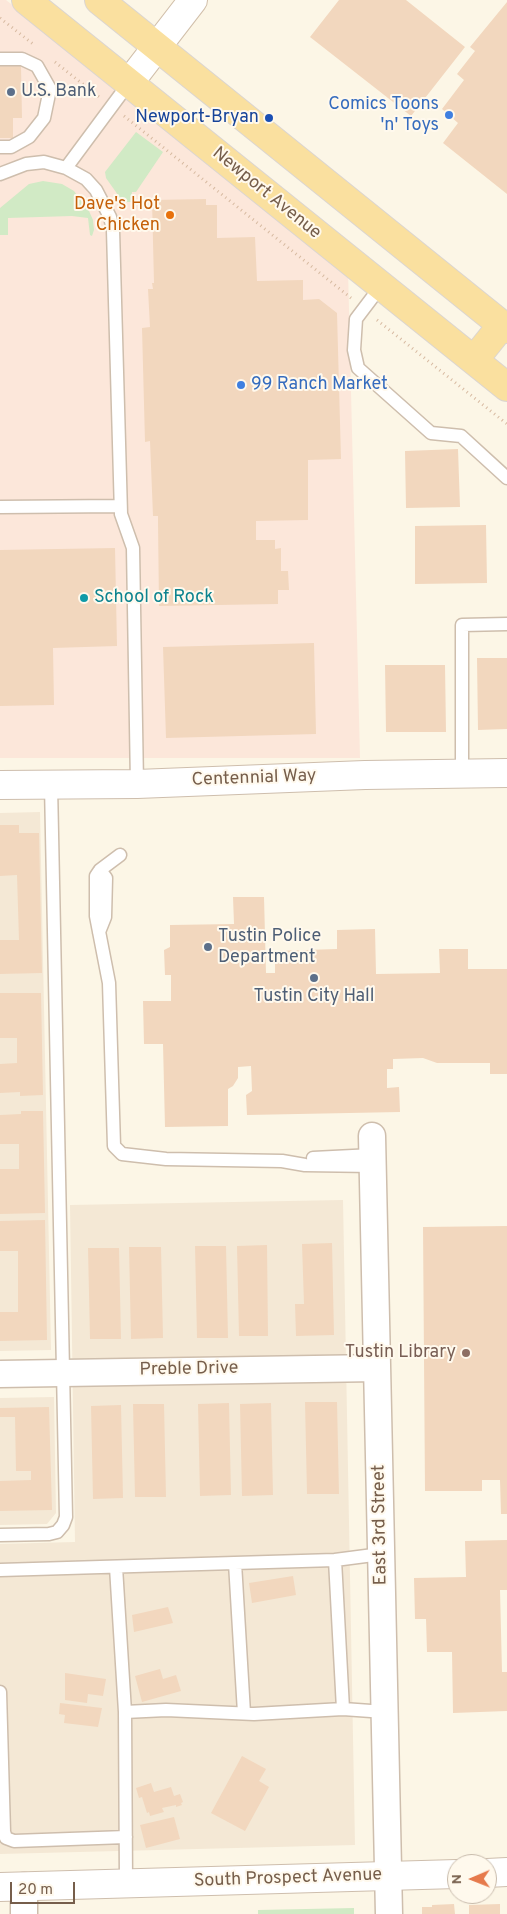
<!DOCTYPE html>
<style>
body{margin:0}
#map{position:relative;width:507px;height:1914px;overflow:hidden;background:#fcf6e6;font-family:Overpass,sans-serif}
canvas{display:block}
.north{position:absolute;left:447px;top:1854px;width:50px;height:50px;box-sizing:border-box;background:#fff9ed;border:1px solid #c8bbac;border-radius:50%;rotate:269deg;font-size:14px;font-weight:700;line-height:20px;text-align:center;color:#765e4b}
.north::after{content:'';display:block;margin:auto;width:18px;height:22px;background:#e67a4c;clip-path:polygon(50% 0,100% 100%,50% 72%,0 100%)}
.scale{position:absolute;left:10px;top:1882px;width:65px;height:22px;box-sizing:border-box;border:2px solid #765e4b;border-top:0;padding-left:6px;font-size:15px;line-height:18px;white-space:nowrap;color:#765e4b;-webkit-text-stroke:4px #fff9ed;paint-order:stroke}
</style>
<div id="map">
<canvas width="507" height="1914"></canvas>
<div class="north">N</div>
<div class="scale">20 m</div>
</div>
<script>
const g = document.querySelector('canvas').getContext('2d');
g.lineJoin = 'round';
function fillPath(path, color) { g.fillStyle = color; g.fill(path, 'evenodd'); }
const toPath = rows => new Path2D(rows.map(r => 'M' + r).join(''));
function stroke(path, color, width, dash) { g.strokeStyle = color; g.lineWidth = width; g.lineCap = dash ? 'butt' : 'round'; g.setLineDash(dash || []); g.stroke(path); }
function label(font, color, halo, rows, align = 'center') {
  g.font = font + ' Overpass,sans-serif'; g.lineWidth = 4; g.setLineDash([]); g.textBaseline = 'middle'; g.strokeStyle = halo; g.fillStyle = color; for (const [text, x, y, turn = 0] of rows) {
    g.save(); g.translate(x, y); g.rotate((+turn || 0) * Math.PI / 180); g.textAlign = isNaN(turn) ? turn : align; if (halo) g.strokeText(text, 0, 0); g.fillText(text, 0, 0); g.restore();
  }
}
const residential = toPath([
 [40,812,51,1350,0,1351,0,813],
 [343,1200,355,1845,0,1854,0,1544,75,1542,70,1205],
 [54,1397,56,1513,47,1524,0,1525,0,1398]
]);
const commercial = toPath([
 [0,0,6,0,348,269,360,758,0,758]
]);
const green = toPath([
 [136,132,163,152,136,192,132,192,131,202,123,202,106,178,105,172],
 [43,181,62,184,74,191,89,211,93,220,94,230,92,236,90,235,88,218,72,216,8,218,8,235,0,235,0,208,29,184],
 [354,1908,354,1914,258,1914,258,1910]
]);
const building = toPath([
 [339,0,406,0,465,47,411,116,310,37],
 [507,2,507,194,443,143,458,123,442,109,464,80,457,74,475,51,470,47],
 [0,66,21,66,22,118,13,118,13,138,0,138],
 [206,199,206,205,217,205,217,238,255,237,257,281,303,280,303,300,319,299,337,313,341,459,308,460,308,520,256,521,256,540,275,540,275,549,281,548,281,571,288,571,289,590,278,590,278,604,159,606,158,522,158,516,153,516,150,441,145,442,142,328,150,327,148,289,153,289,152,283,154,283,152,200],
 [458,449,460,507,406,508,405,451],
 [486,525,487,583,415,584,415,526],
 [115,548,117,646,53,648,54,705,0,706,0,550],
 [314,643,316,734,166,738,163,647],
 [477,658,507,658,507,729,478,730],
 [385,665,445,665,446,732,386,732],
 [0,825,19,825,19,833,39,833,42,973,0,974,0,940,19,940,17,875,0,876],
 [233,897,264,897,266,973,275,973,275,951,337,949,337,930,375,929,376,974,440,973,439,949,468,949,468,969,507,969,507,1074,490,1074,490,1063,437,1063,423,1058,393,1059,393,1069,387,1069,387,1088,399,1087,400,1112,247,1115,246,1095,252,1091,251,1066,238,1067,238,1078,233,1086,228,1089,228,1126,165,1127,163,1044,144,1044,143,1001,171,1001,171,975,165,975,164,950,170,947,170,925,234,924],
 [0,993,41,993,43,1095,20,1096,20,1092,0,1093,0,1064,17,1063,17,1038,0,1038],
 [21,1111,43,1111,45,1213,0,1214,0,1169,19,1169,19,1144,0,1144,0,1115,21,1114],
 [45,1220,47,1340,0,1341,0,1312,18,1312,18,1251,0,1251,0,1221],
 [507,1226,507,1514,501,1514,500,1480,482,1480,482,1491,425,1491,423,1227],
 [332,1243,334,1335,296,1336,295,1304,304,1304,302,1244],
 [267,1245,268,1336,239,1336,237,1246],
 [195,1246,226,1246,228,1338,197,1338],
 [129,1247,161,1247,163,1338,131,1339],
 [88,1248,119,1248,121,1339,90,1339],
 [305,1402,337,1402,339,1494,307,1494],
 [229,1403,231,1495,200,1496,198,1404],
 [271,1403,273,1495,242,1496,240,1404],
 [133,1404,164,1404,166,1497,135,1497],
 [121,1405,123,1498,93,1499,91,1406],
 [49,1407,52,1510,0,1511,0,1481,31,1480,31,1471,16,1471,15,1417,0,1417,0,1408],
 [507,1540,507,1590,500,1590,502,1672,507,1672,507,1711,453,1713,452,1652,427,1652,426,1619,415,1619,414,1578,466,1577,465,1541],
 [293,1576,296,1595,252,1603,249,1583],
 [168,1607,173,1623,134,1632,132,1615],
 [160,1669,163,1679,176,1675,181,1691,142,1702,135,1676],
 [65,1673,106,1679,103,1696,88,1694,87,1703,65,1700],
 [60,1703,102,1708,98,1727,64,1723,65,1715,59,1714],
 [242,1756,266,1769,259,1781,269,1787,245,1831,211,1813],
 [151,1783,154,1792,171,1787,174,1796,180,1794,183,1802,181,1803,182,1805,176,1807,176,1805,162,1808,164,1812,150,1816,149,1812,147,1813,142,1797,139,1798,136,1788],
 [174,1817,180,1839,146,1848,140,1825],
 [454,1904,455,1914,422,1914,422,1907,432,1907,432,1905],
 [500,1904,500,1914,469,1914,469,1905]
]);
const path = toPath([
 [0,18,33,44],
 [55,62,99,97],
 [124,116,351,298],
 [377,320,507,424]
]);
const service = toPath([
 [0,59,22,59,37,66,50,89,44,118,29,137,11,147,0,147],
 [66,168,129,83],
 [0,174,26,164,44,162,66,168,86,179,96,190,110,217,113,230,121,514,133,548,137,784],
 [381,286,356,319,354,350,358,368,431,433,461,436,507,478],
 [0,507,120,506],
 [462,773,462,625,507,624],
 [120,855,100,870,96,876,96,916,109,983,114,1146,122,1154,166,1159,282,1161,305,1165,373,1166],
 [99,932,105,917,106,878,100,870],
 [313,1158,373,1155],
 [0,1535,49,1534,57,1532,63,1525,66,1517,51,785],
 [335,1560,381,1554],
 [235,1563,244,1713],
 [116,1567,125,1712],
 [0,1570,335,1560,343,1709,254,1714,166,1710,125,1712,126,1883],
 [0,1692,4,1832,6,1838,14,1841,126,1837],
 [343,1709,385,1712]
]);
const minor = toPath([
 [372,1136,389,1914],
 [0,1374,377,1368],
 [24,1886,24,1914]
]);
const tertiary = toPath([
 [0,785,137,784,365,775,507,773],
 [487,1873,507,1872],
 [0,1887,457,1874]
]);
const secondary = toPath([
 [129,83,193,0]
]);
const primary = toPath([
 [26,0,507,387],
 [99,0,507,329],
 [474,360,502,325]
]);
const markers = [
 [11,92,5,"#5c6f8a"],
 [449,115,5,"#3f7fe0"],
 [269,118,5,"#1a4fb4"],
 [170,215,5,"#e8710a"],
 [241,385,5,"#3f7fe0"],
 [84,598,5,"#0f9aa8"],
 [208,947,5,"#5c6f8a"],
 [314,978,5,"#5c6f8a"],
 [466,1353,5,"#8d6e63"]
];
const serviceNames = [
 ["U.S. Bank",21,92],
 ["Tustin Police",218,937],
 ["Department",218,958],
 ["Tustin City Hall",314,997,"center"]
];
const shopNames = [
 ["Comics Toons",439,105],
 ["'n' Toys",439,126],
 ["99 Ranch Market",251,385,"left"]
];
const transitNames = [
 ["Newport-Bryan",259,118]
];
const streetNames = [
 ["Newport Avenue",266,194,39],
 ["Centennial Way",254,779,-2],
 ["Preble Drive",189,1370,-1],
 ["East 3rd Street",381,1525,-91],
 ["South Prospect Avenue",288,1879,-2]
];
const foodNames = [
 ["Dave's Hot",160,205],
 ["Chicken",160,226]
];
const cultureNames = [
 ["School of Rock",94,598]
];
const educationNames = [
 ["Tustin Library",456,1353]
];
fillPath(residential, '#f4e8d5');
fillPath(commercial, '#fce7da');
fillPath(green, '#d1eac5');
fillPath(building, '#f2d7be');
stroke(service, '#cebead', 15);
stroke(minor, '#cebead', 29);
stroke(tertiary, '#cebead', 30);
stroke(secondary, '#d1bfaa', 30);
stroke(primary, '#dbd5d0', 30);
stroke(path, '#d7baa1', 3, [1, 4]);
stroke(service, '#fff', 12);
stroke(minor, '#fff', 26);
stroke(tertiary, '#fff', 28);
stroke(secondary, '#fff', 28);
stroke(primary, '#fae09f', 28);
for (const [x, y, r, color] of markers) { const dot = new Path2D(); dot.arc(x, y, r, 0, 2 * Math.PI); g.fillStyle = color; g.fill(dot); stroke(dot, '#fff9ed', 2); }
label('18px', '#4e5e75', '#fff9ed', serviceNames, 'left');
label('18px', '#366cbe', '#fff9ed', shopNames, 'right');
label('18px', '#164399', '#fff9ed', transitNames, 'right');
label('18px', '#765e4b', '#fff9ed', streetNames);
label('18px', '#c56008', '#fff9ed', foodNames, 'right');
label('18px', '#0d838f', '#fff9ed', cultureNames, 'left');
label('18px', '#785e54', '#fff9ed', educationNames, 'right');
</script>
